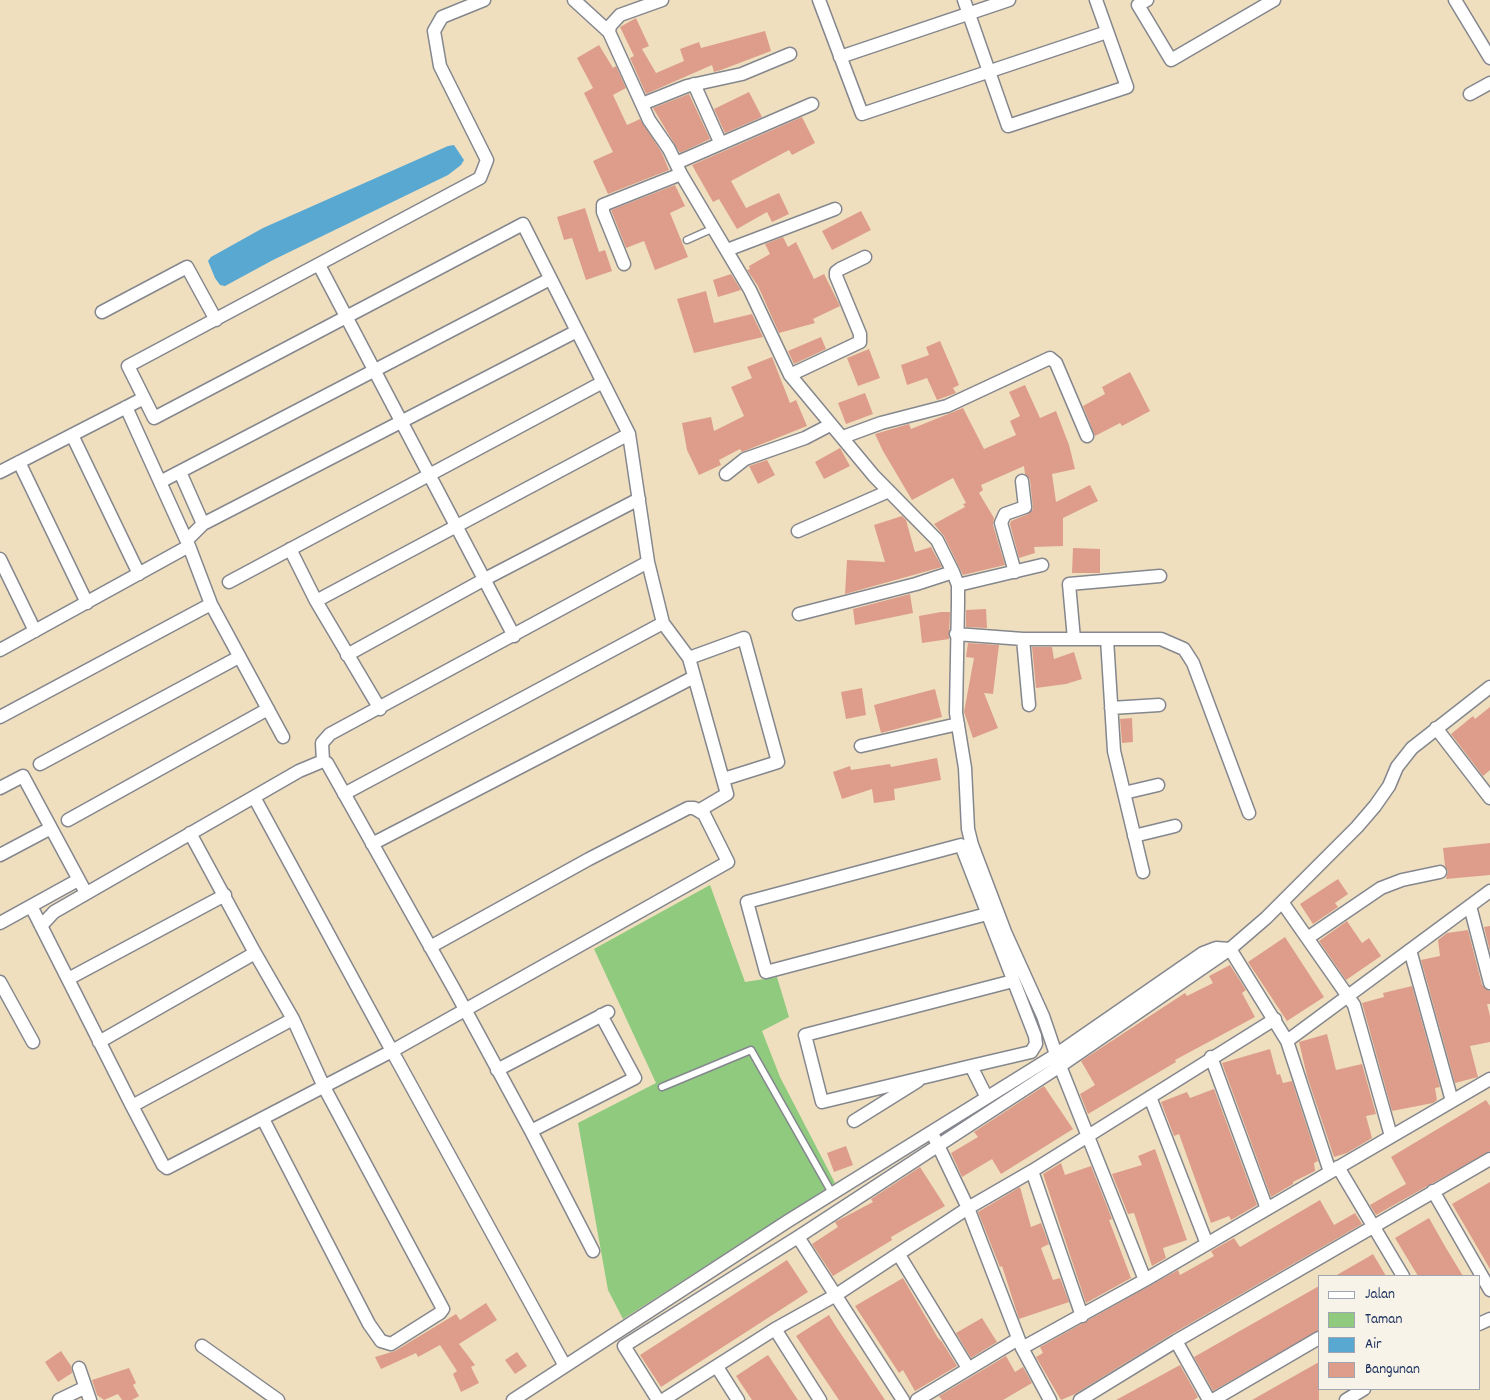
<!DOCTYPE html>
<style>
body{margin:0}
#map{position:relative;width:1490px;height:1400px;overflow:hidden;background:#efdfbf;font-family:Dekko,sans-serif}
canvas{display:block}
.legend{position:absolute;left:1318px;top:1275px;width:162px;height:115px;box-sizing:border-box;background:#f7f3e8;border:1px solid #9fa5b1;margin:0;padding:6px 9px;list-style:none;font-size:15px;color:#1b2f5e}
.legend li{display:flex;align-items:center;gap:10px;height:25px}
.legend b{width:25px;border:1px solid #9fa5b1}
</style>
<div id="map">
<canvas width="1490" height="1400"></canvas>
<ul class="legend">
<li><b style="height:6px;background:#fff"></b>Jalan</li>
<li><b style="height:14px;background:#8fca7f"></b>Taman</li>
<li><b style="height:14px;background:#58a8d2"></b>Air</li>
<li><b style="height:14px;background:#dd9d8a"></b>Bangunan</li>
</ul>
</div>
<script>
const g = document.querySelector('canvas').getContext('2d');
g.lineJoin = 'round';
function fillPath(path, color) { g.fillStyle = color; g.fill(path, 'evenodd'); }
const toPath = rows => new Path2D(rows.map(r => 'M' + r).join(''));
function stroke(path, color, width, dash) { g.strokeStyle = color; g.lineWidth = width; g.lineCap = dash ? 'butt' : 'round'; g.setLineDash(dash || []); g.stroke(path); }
const green = toPath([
 [710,885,745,982,777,977,789,1017,762,1031,780,1077,835,1183,623,1319,608,1290,578,1123,656,1083,594,949]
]);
const water = toPath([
 [454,145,464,160,461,165,448,175,273,260,225,286,220,285,215,278,208,261,211,257,263,228,448,146]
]);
const building = toPath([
 [636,18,649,46,642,49,656,73,684,61,680,49,699,42,701,48,765,31,771,51,721,70,714,72,712,65,646,94,630,58,634,56,620,27],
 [599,45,613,68,616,66,626,88,613,95,627,125,640,119,662,153,669,170,608,194,593,161,613,152,584,93,593,88,577,58],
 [749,92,762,117,725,133,714,109],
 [689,94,710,139,680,153,653,108],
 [802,117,815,143,792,155,789,150,731,181,746,208,779,193,789,214,772,222,767,212,737,229,719,199,713,202,692,165],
 [675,185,685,206,670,213,688,257,655,270,644,241,626,248,611,210],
 [585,208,599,252,605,250,612,271,586,280,572,238,564,240,557,217],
 [861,211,871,230,832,250,822,231],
 [783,237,788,247,796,242,814,279,824,274,840,306,813,319,815,323,779,333,758,286,747,270,750,269,749,266,770,254,765,244],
 [731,274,741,290,718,297,713,280],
 [706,291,714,323,752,314,763,337,694,353,677,299],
 [821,337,826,349,794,364,788,351],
 [940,341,959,385,953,388,956,393,937,400,927,378,907,385,901,365,929,355,926,347],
 [869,349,880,378,858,386,847,358],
 [772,357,790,403,796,400,807,426,742,452,740,449,719,460,721,465,699,475,687,450,682,423,711,417,714,431,744,416,731,387,752,378,747,367],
 [1130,372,1150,411,1122,426,1120,423,1095,436,1083,406,1105,394,1102,387],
 [1025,385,1040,418,1056,411,1069,445,1075,469,1052,474,1056,502,1090,485,1098,501,1063,518,1063,546,1034,547,1035,553,1019,558,1010,524,1011,521,1028,514,1033,509,1030,480,1025,474,1024,466,981,485,983,490,979,493,994,518,993,525,1005,565,963,575,944,536,934,524,965,507,963,504,966,503,953,478,912,500,883,451,875,434,909,424,911,429,963,408,984,449,1016,435,1010,421,1020,416,1009,392],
 [865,393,873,414,846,424,838,403],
 [840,448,850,466,824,479,815,462],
 [767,460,775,475,758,484,749,466],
 [902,516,906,520,915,552,931,547,942,567,845,594,847,560,885,562,874,525],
 [1073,548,1100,549,1100,573,1072,573],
 [910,594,913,613,855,625,853,609],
 [986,609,987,628,966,627,966,610],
 [941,612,950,612,949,639,922,643,919,616],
 [968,643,999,645,993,694,984,693,998,728,973,738,964,712,974,658,966,657],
 [1032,647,1052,647,1054,659,1074,652,1082,679,1066,684,1036,688],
 [862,688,866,715,846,719,841,692],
 [935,689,942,717,881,733,874,705],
 [1490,707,1490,770,1483,776,1451,734,1473,716,1475,719],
 [1132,718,1133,742,1122,743,1120,719],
 [937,758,941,780,894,789,895,800,874,803,872,789,842,799,833,772,850,766,851,770,890,764,891,767],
 [1490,843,1490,875,1446,879,1448,871,1445,866,1443,848],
 [1338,879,1348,894,1335,903,1338,907,1313,924,1300,904],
 [1347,921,1362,943,1369,938,1381,956,1346,980,1319,941],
 [1490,926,1490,951,1484,927],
 [1468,930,1482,985,1490,991,1490,1004,1487,1004,1490,1016,1490,1042,1470,1046,1478,1077,1455,1083,1421,960,1440,956,1438,940,1447,933],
 [1285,937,1324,997,1287,1021,1248,962],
 [1230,965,1246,990,1242,993,1255,1017,1175,1060,1176,1062,1088,1114,1080,1094,1095,1085,1081,1061,1185,993,1187,996,1213,983,1209,976],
 [1412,986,1440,1087,1435,1088,1437,1100,1433,1103,1392,1111,1362,1003,1384,997,1383,993],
 [1327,1034,1336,1070,1362,1064,1376,1114,1366,1116,1372,1138,1347,1153,1334,1157,1307,1076,1299,1042],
 [1270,1049,1277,1075,1280,1074,1283,1083,1292,1081,1318,1161,1314,1163,1315,1171,1293,1182,1293,1184,1271,1197,1222,1063],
 [1044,1086,1073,1129,1001,1174,992,1159,962,1177,951,1153,978,1137,974,1132],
 [1214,1089,1257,1205,1231,1220,1229,1216,1211,1223,1179,1134,1174,1136,1161,1102,1187,1092,1190,1098],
 [1486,1100,1490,1106,1490,1151,1376,1215,1370,1205,1406,1184,1391,1157],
 [846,1146,853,1165,834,1172,827,1153],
 [1155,1149,1187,1240,1163,1248,1166,1258,1152,1266,1134,1213,1128,1214,1112,1174,1142,1165,1138,1156],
 [1061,1163,1065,1175,1091,1166,1112,1219,1109,1220,1131,1278,1086,1303,1043,1174],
 [920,1167,945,1206,891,1237,892,1240,833,1276,812,1244,838,1227,835,1222,873,1202,871,1199],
 [1490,1182,1490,1269,1452,1204],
 [1020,1187,1031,1227,1041,1223,1049,1244,1041,1248,1053,1280,1060,1278,1069,1302,1019,1319,1002,1266,1000,1267,978,1212],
 [1320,1200,1334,1225,1355,1213,1362,1224,1172,1334,1075,1394,1061,1400,1036,1357,1043,1353,1040,1347,1178,1270,1180,1275,1214,1256,1211,1251,1234,1238,1240,1247],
 [1429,1218,1446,1248,1463,1276,1418,1276,1395,1238],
 [1373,1254,1386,1276,1335,1276,1363,1260],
 [787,1260,808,1292,661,1387,640,1355],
 [903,1278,938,1338,942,1342,957,1366,915,1391,903,1370,899,1373,855,1306],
 [1319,1286,1319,1330,1213,1391,1194,1357],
 [486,1303,497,1320,459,1344,475,1365,471,1367,479,1383,461,1392,453,1374,457,1371,440,1345,418,1357,416,1353,381,1369,375,1357,395,1351,456,1314,460,1320],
 [829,1315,835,1325,885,1400,839,1400,810,1357,796,1336],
 [982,1318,997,1342,971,1358,956,1333],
 [61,1351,71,1366,72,1373,58,1382,45,1362],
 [517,1352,527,1366,515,1374,505,1360],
 [768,1355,798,1400,752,1400,736,1376],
 [1006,1356,1015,1372,1023,1367,1032,1383,1003,1400,942,1400,939,1396],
 [1319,1362,1319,1400,1252,1400,1296,1375],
 [1180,1365,1198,1397,1194,1400,1116,1400],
 [129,1368,136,1383,133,1385,139,1396,132,1400,122,1400,118,1394,104,1400,97,1395,92,1380]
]);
const service = toPath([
 [687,240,714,228],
 [662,1087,751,1050,832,1193]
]);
const minor = toPath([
 [484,0,442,17,434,31,440,66,487,160,480,178,128,366,154,418,523,224,629,434,648,562,663,623,689,658,727,794,700,810],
 [574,0,609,32],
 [662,0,620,15,610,26,609,32,649,120,669,149,681,174,750,290,790,375,874,476,937,540,953,572,958,585,958,603,956,713,965,768,968,829,972,845,1005,932,1043,1016,1060,1066,1145,1280],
 [819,0,862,114,1107,32],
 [964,0,1008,126,1127,87,1096,0],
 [1147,0,1138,5,1171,60,1274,0],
 [1455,0,1490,58],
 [840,57,1009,0],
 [694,84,720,142],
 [1470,94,1490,83],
 [642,104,687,86,742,74,790,54],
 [676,163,812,104],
 [727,250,835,209],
 [624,264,603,212,603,205,681,174],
 [319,265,514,636],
 [102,312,187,267,216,320],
 [790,375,860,342,860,334,836,276,836,272,840,269,865,257],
 [126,407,189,546,211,604,283,737],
 [72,435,139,574],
 [843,437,881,423,947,406,1050,358,1056,363,1087,436],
 [19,462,87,603],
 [0,472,144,398],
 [180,472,203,524,187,540],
 [726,474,745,459,805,438,830,425],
 [160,482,550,279],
 [203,524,577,331],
 [798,531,889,491],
 [290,549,316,601,380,709],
 [0,559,35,631],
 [1015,572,1001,523,1005,514,1025,507,1022,481],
 [229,582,603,382],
 [958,585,1042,565],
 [316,601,629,434],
 [799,614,916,584,953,572],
 [956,634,1023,639,1029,705],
 [1023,639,1161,639,1184,649,1193,663,1249,813],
 [1074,639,1069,584,1160,576],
 [1107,639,1114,751,1143,872],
 [0,650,189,546],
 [347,655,485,579,639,499],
 [689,658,744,638,778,762,724,779],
 [1111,708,1159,705],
 [0,717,211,604],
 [1436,728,1490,798],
 [861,746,958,724],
 [40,764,239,657],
 [0,788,23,776,86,893],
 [1124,793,1158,785],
 [344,794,663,623],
 [254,797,392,1051,728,862,704,814,694,808,688,808,589,859,430,947],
 [68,820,268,709],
 [190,833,255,953,293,1019,324,1087,443,1309,440,1313,391,1344,381,1341,369,1324,263,1119],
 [1134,836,1175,826],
 [372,844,694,677],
 [0,855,51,828],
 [1282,902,1354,1005,1391,1136],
 [31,906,132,1106,163,1165,167,1168,392,1051,565,1366],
 [1470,906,1490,983],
 [0,923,78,880],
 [41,926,54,912,299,771,323,761],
 [1309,937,1381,888,1402,880,1440,872],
 [1410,950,1452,1101],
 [68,979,225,895],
 [0,982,33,1042],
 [1287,1041,1490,891],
 [99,1042,255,953],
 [1211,1057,1267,1209],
 [971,1066,822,1102,805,1035,1013,981],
 [497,1070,608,1012],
 [986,1096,971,1066,1031,1052,1036,1044,1035,1036,961,845,747,902,766,972,987,914],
 [1150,1097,1207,1244],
 [132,1106,293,1019],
 [854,1121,918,1081],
 [531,1131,635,1078,601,1015],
 [934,1137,968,1208,1022,1348,1050,1400],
 [1338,1167,1403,1276],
 [1032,1171,1082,1316],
 [1433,1191,1490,1290],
 [798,1237,903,1400],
 [593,1251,531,1131,454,989,327,763,323,761,322,743,330,734,648,562],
 [899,1255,968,1368],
 [1479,1324,1490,1319],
 [775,1329,820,1400],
 [1176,1341,1209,1400],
 [202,1346,278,1400],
 [1022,1348,1145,1280,1490,1079],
 [717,1367,738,1400],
 [79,1368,90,1400],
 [59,1400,84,1388],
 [513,1400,788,1221,1057,1054,1203,953,1216,948,1230,949,1287,1041,1330,1172],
 [658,1400,624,1346,798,1237,1060,1066,1230,949,1266,918,1357,827,1375,806,1389,786,1397,767,1412,748,1490,687],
 [663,1400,775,1329,836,1295,968,1208,1032,1171,1275,1019],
 [917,1400,1018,1339],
 [1080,1400,1176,1341,1490,1159],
 [1213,1400,1319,1338],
 [1346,1400,1364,1389]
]);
fillPath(green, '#8fca7f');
fillPath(water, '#58a8d2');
fillPath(building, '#dd9d8a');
stroke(service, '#85878e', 9);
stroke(minor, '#85878e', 15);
stroke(service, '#fff', 6);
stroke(minor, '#fff', 12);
</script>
